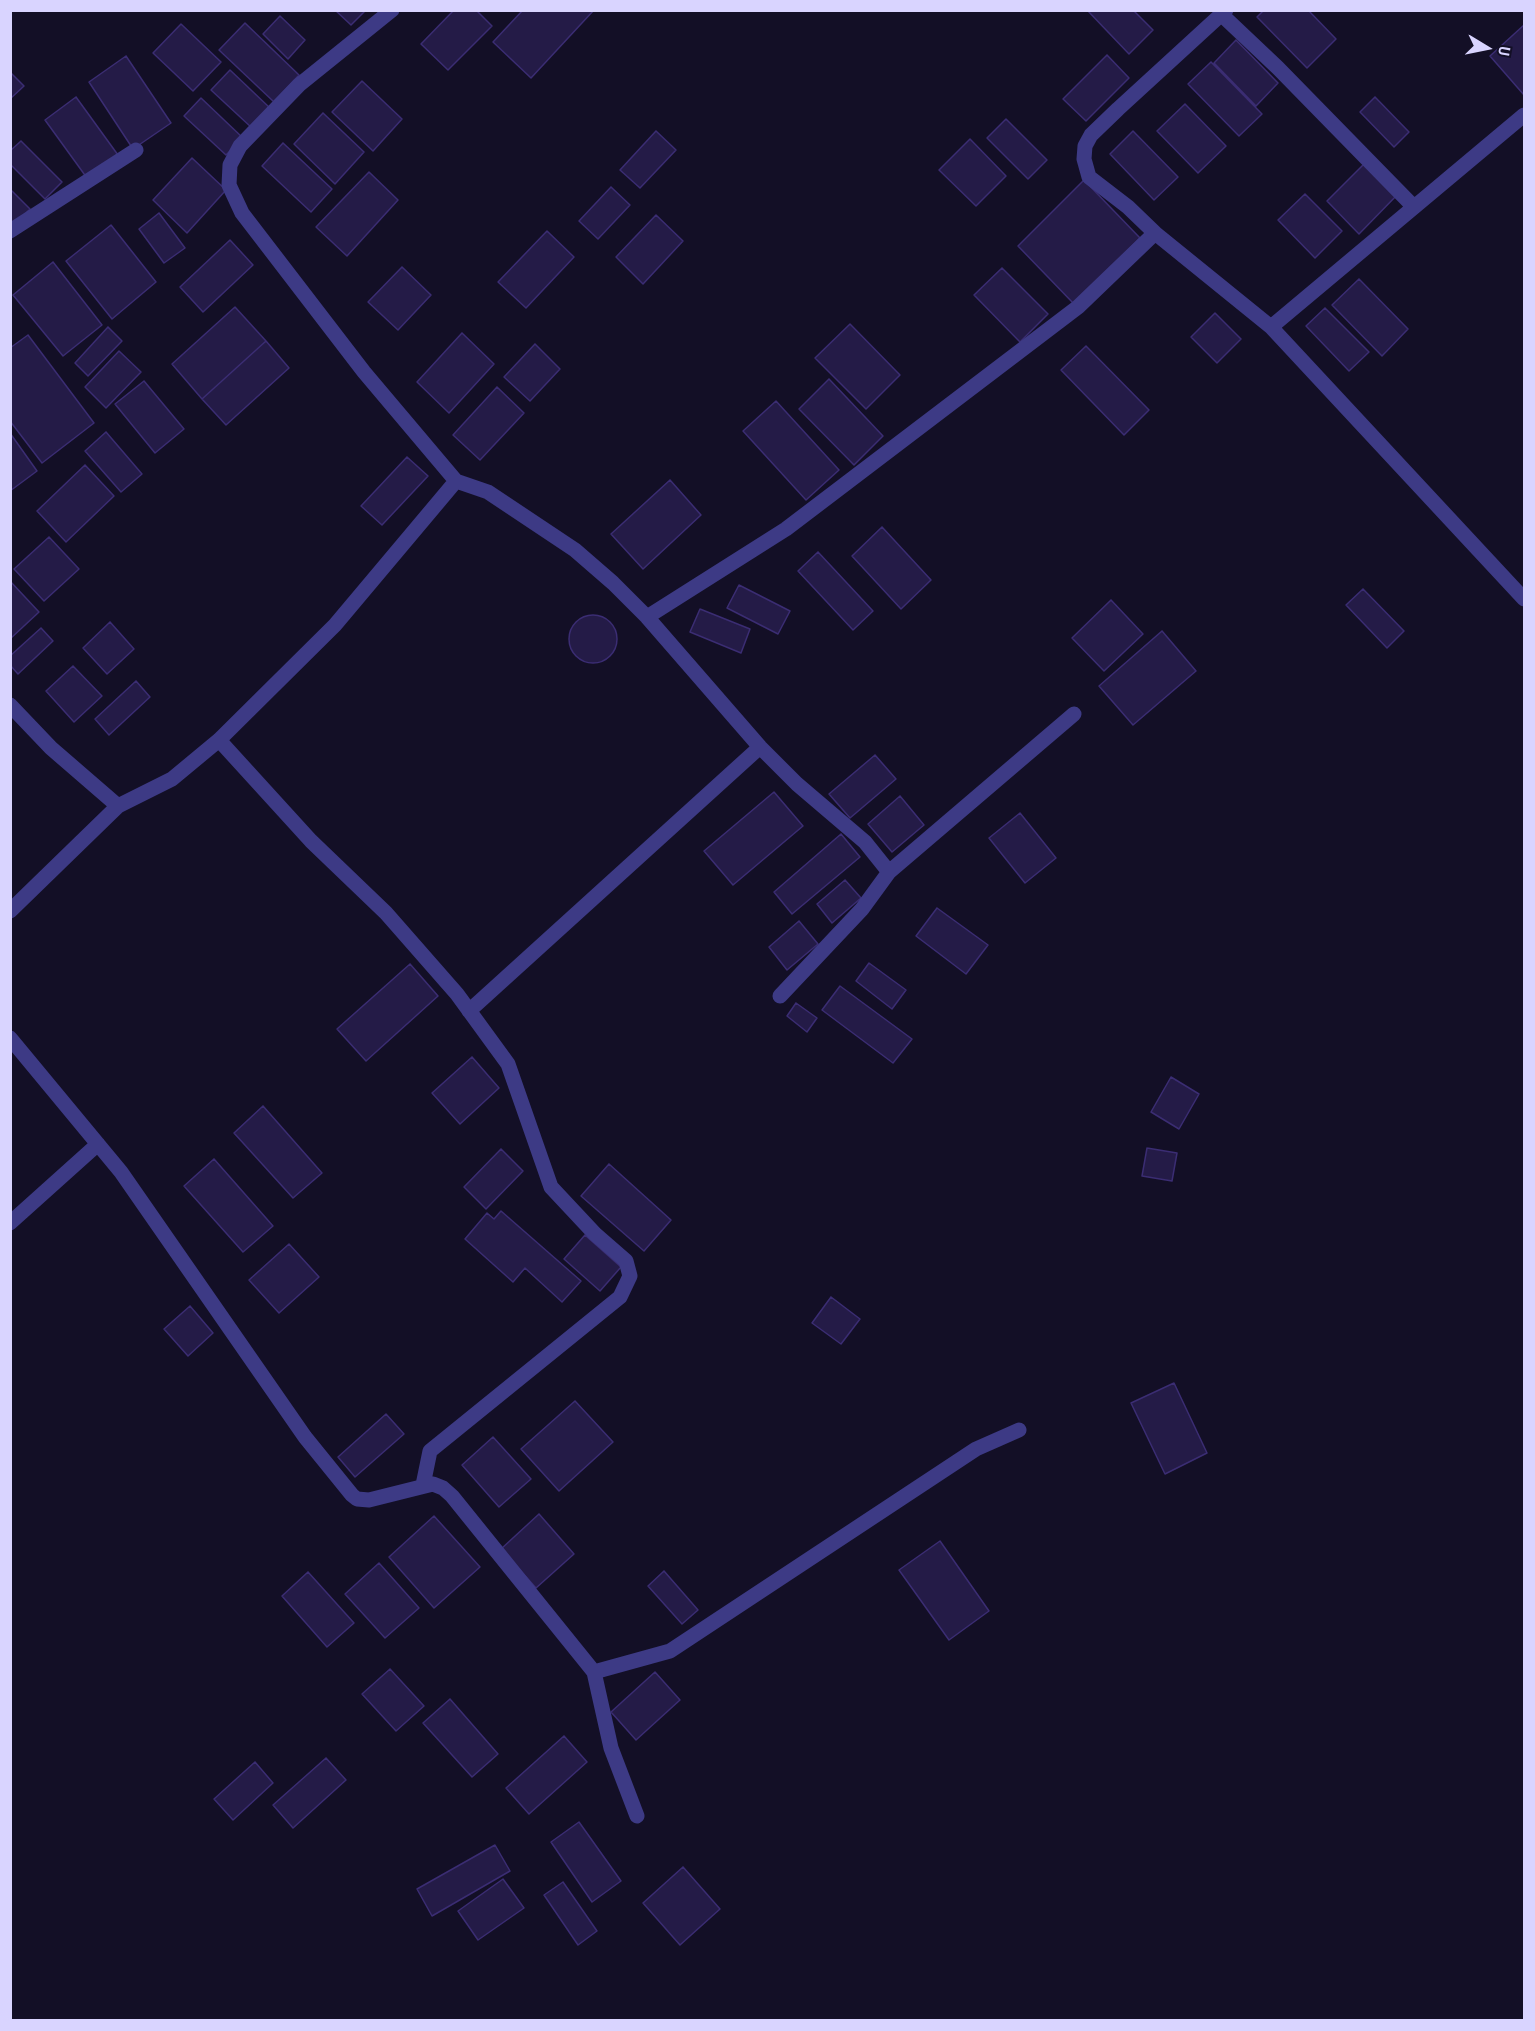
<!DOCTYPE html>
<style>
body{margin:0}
#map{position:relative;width:1535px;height:2031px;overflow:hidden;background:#130f26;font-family:"Archivo Narrow",sans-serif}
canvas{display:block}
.frame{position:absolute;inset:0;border:12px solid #d9d4ff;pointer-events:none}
.north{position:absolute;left:1457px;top:18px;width:60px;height:60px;-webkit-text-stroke:4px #130f26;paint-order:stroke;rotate:100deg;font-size:16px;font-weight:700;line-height:24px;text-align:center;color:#d9d4ff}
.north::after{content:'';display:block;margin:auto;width:21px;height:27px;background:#d9d4ff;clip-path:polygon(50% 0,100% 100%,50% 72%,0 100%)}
</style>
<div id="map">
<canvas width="1535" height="2031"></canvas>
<div class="frame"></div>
<div class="north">U</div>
</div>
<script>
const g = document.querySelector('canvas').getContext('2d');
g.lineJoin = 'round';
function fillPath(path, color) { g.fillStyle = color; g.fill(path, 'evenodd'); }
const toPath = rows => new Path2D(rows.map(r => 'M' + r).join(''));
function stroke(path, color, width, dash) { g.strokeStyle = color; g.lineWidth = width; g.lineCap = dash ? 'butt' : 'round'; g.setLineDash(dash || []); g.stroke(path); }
const building = toPath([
 [335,10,362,10,364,12,351,25,335,10],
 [454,10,476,10,492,26,448,70,421,44,454,10],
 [523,10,594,10,531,78,493,42,523,10],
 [1087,10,1133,10,1153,30,1129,54,1087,10],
 [1264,10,1308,10,1336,39,1307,68,1257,17,1264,10],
 [280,16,305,40,288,59,263,34,280,16],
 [245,23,299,75,274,102,219,50,245,23],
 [181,24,221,62,193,91,153,53,181,24],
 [1524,25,1524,95,1490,56,1524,25],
 [1236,40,1278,83,1256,106,1214,63,1236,40],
 [1107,55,1129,78,1086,121,1063,99,1107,55],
 [126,56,171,123,133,149,89,82,126,56],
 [1211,62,1262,114,1239,136,1188,84,1211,62],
 [230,70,271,109,252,128,211,90,230,70],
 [10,72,24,86,10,99,10,72],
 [362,81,402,119,373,151,332,112,362,81],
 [76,97,118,155,87,178,45,120,76,97],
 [1375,97,1409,132,1394,147,1360,112,1375,97],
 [201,98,243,138,226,155,184,116,201,98],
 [1185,104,1226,146,1198,173,1157,131,1185,104],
 [323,113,364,152,335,184,294,144,323,113],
 [1006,119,1047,160,1028,179,987,138,1006,119],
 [656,131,676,150,640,188,620,170,656,131],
 [1133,131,1178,177,1154,200,1110,154,1133,131],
 [970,139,1006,176,976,206,939,170,970,139],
 [21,141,62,182,45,199,10,164,10,151,21,141],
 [283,143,332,189,311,212,262,166,283,143],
 [192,158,226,190,187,233,153,200,192,158],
 [1367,161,1399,193,1359,234,1327,201,1367,161],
 [369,172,398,200,347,256,316,227,369,172],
 [1084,180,1140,238,1074,304,1018,246,1084,180],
 [611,187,630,205,598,239,579,221,611,187],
 [10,189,30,209,10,229,10,189],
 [1305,194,1342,231,1315,258,1278,220,1305,194],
 [159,213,185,248,164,263,139,229,159,213],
 [656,215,683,241,643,284,616,257,656,215],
 [111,225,156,282,112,319,66,261,111,225],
 [547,231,574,257,526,308,498,282,547,231],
 [230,240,253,265,203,312,180,287,230,240],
 [53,262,102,325,63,356,13,295,53,262],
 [402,267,431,295,398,330,368,302,402,267],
 [1002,268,1048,314,1020,342,974,295,1002,268],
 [1359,279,1408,329,1382,356,1332,305,1359,279],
 [235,307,266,341,202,399,172,364,235,307],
 [1325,308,1369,352,1349,371,1306,326,1325,308],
 [1215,313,1241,339,1217,363,1191,337,1215,313],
 [850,324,900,375,866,409,815,358,850,324],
 [108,327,122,341,88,376,75,363,108,327],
 [462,333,494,364,449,413,417,382,462,333],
 [28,335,94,423,42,463,10,421,10,348,28,335],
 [266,341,289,368,226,425,202,399,266,341],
 [535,344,560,369,530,401,504,377,535,344],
 [1086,346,1149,410,1124,435,1061,370,1086,346],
 [119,351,141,372,106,408,85,387,119,351],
 [829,379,883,436,854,465,799,409,829,379],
 [144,381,184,429,155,453,115,404,144,381],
 [497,387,524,413,480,460,453,435,497,387],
 [776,401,839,470,806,500,743,431,776,401],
 [106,432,142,474,121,492,85,451,106,432],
 [10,433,37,471,10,491,10,433],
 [407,457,428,476,382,525,361,506,407,457],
 [85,465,114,496,66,542,37,511,85,465],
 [670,480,701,515,643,569,611,534,670,480],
 [882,527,931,580,901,609,852,556,882,527],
 [49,537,79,569,44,601,14,569,49,537],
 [818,552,873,611,853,630,798,571,818,552],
 [10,581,39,612,10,639,10,581],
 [739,585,790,611,778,634,727,608,739,585],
 [1363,589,1404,631,1387,648,1346,605,1363,589],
 [1111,600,1143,634,1104,671,1072,638,1111,600],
 [700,609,750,629,741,653,690,632,700,609],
 '569 639a24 24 0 1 1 48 0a24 24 0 1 1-48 0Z',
 [110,622,134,649,107,674,83,648,110,622],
 [41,628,53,641,18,674,10,665,10,656,41,628],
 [1162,631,1196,671,1133,725,1099,686,1162,631],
 [73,666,102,696,74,722,46,691,73,666],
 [136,681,150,697,109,735,95,719,136,681],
 [875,755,896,779,850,818,829,794,875,755],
 [774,792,803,826,733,885,704,851,774,792],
 [900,796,924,825,892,852,868,824,900,796],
 [1020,813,1056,858,1025,883,989,838,1020,813],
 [841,834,860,857,792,914,774,892,841,834],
 [845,880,861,898,832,923,817,904,845,880],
 [937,908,988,945,966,974,916,936,937,908],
 [799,921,818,944,787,970,769,947,799,921],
 [869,963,906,990,892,1009,856,981,869,963],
 [410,964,438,996,366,1061,337,1029,410,964],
 [840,986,912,1039,893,1063,822,1010,840,986],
 [796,1003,817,1018,807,1032,787,1016,796,1003],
 [472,1057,499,1088,460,1124,432,1093,472,1057],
 [1171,1077,1199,1094,1179,1129,1151,1112,1171,1077],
 [263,1106,322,1173,293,1198,234,1133,263,1106],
 [1147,1148,1177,1153,1172,1181,1142,1176,1147,1148],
 [501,1149,523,1171,486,1209,464,1187,501,1149],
 [214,1159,273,1226,243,1252,184,1186,214,1159],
 [609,1164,671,1220,644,1251,581,1196,609,1164],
 [501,1211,581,1281,562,1302,525,1268,513,1282,465,1239,487,1213,494,1219,501,1211],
 [585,1235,621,1267,600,1291,564,1259,585,1235],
 [289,1244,319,1277,279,1313,249,1280,289,1244],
 [831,1297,860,1319,841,1344,812,1323,831,1297],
 [190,1306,213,1333,188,1356,164,1329,190,1306],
 [1174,1383,1207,1453,1165,1474,1131,1403,1174,1383],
 [575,1401,613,1442,559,1491,521,1449,575,1401],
 [386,1414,404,1434,355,1477,338,1457,386,1414],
 [493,1437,531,1479,499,1507,462,1465,493,1437],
 [539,1514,574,1554,536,1588,501,1549,539,1514],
 [434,1516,480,1567,434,1608,389,1557,434,1516],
 [940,1541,989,1611,949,1640,899,1570,940,1541],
 [379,1563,419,1608,385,1638,345,1594,379,1563],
 [664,1571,698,1610,682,1624,648,1586,664,1571],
 [308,1572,354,1623,327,1647,282,1596,308,1572],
 [390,1669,424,1706,396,1731,362,1694,390,1669],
 [655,1672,680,1700,636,1740,611,1712,655,1672],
 [450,1699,498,1754,472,1777,423,1723,450,1699],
 [564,1736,587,1762,529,1814,506,1788,564,1736],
 [326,1758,346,1780,293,1828,273,1805,326,1758],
 [255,1762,273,1783,233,1820,214,1799,255,1762],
 [579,1822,621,1881,592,1902,551,1842,579,1822],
 [495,1845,510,1871,432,1916,417,1889,495,1845],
 [683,1867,720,1909,680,1945,643,1903,683,1867],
 [503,1879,524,1908,478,1940,458,1911,503,1879],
 [563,1882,597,1931,578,1945,544,1895,563,1882]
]);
const street = toPath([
 [392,10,299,85,240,146,230,165,229,185,242,213,364,372,456,481,488,492,575,550,613,583,647,617,760,747,797,784,865,842,889,872,1074,714],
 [1222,15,1278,68,1413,206],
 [10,231,136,150],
 [1155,233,1271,327,1524,115],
 [1271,327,1524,599],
 [647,617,786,529,1078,307,1155,233,1128,207,1089,177,1084,159,1085,146,1091,135,1118,109,1226,10],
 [10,705,51,748,118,806],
 [219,740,311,841,386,913,457,994,508,1064,551,1187,595,1234,626,1261,630,1276,620,1297,430,1451,423,1485],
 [10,911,118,806,172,779,219,740,335,625,456,481],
 [780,996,862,909,889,872],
 [469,1011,760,747],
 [10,1038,121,1172,305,1437,352,1495,357,1499,369,1500,433,1484,443,1488,452,1496,594,1672,611,1748,637,1816],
 [10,1223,98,1144],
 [594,1672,670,1651,976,1449,1019,1430]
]);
fillPath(building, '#241b47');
stroke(building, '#3b2d73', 1.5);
stroke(street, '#3d3a85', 15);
</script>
